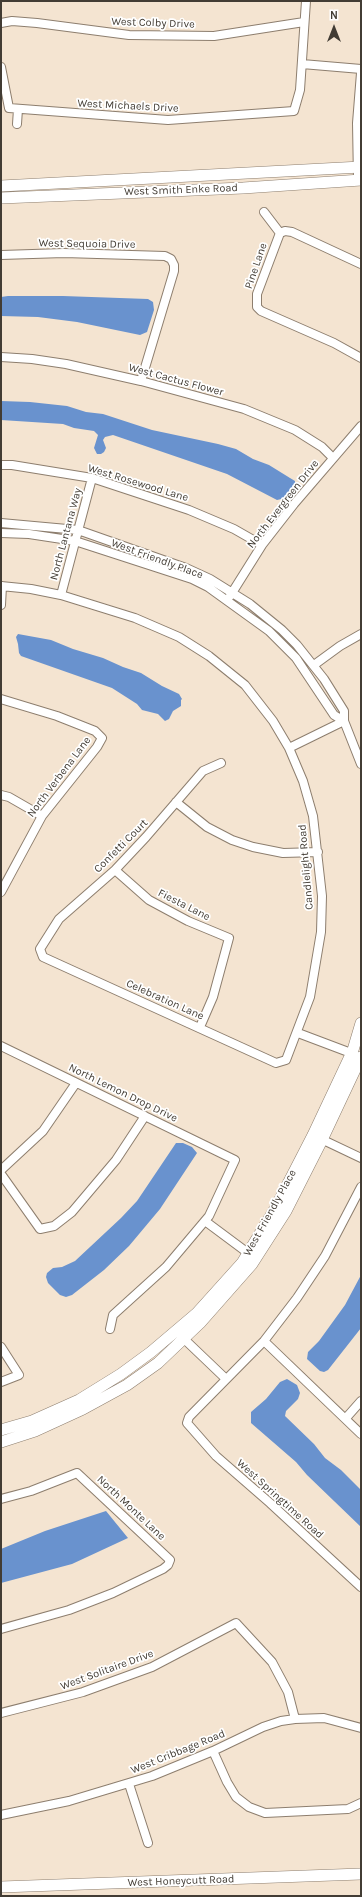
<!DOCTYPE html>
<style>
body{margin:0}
#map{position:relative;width:362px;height:1897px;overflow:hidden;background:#f4e4d1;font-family:Karla,sans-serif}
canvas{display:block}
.frame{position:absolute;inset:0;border:2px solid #423c34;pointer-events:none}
.north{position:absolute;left:314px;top:8px;width:40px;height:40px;-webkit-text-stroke:3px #fff;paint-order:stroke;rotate:0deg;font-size:11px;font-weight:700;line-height:16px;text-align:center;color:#423c34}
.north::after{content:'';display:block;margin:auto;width:14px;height:18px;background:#423c34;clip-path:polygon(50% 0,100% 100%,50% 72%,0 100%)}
</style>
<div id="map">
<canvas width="362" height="1897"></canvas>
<div class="frame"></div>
<div class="north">N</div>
</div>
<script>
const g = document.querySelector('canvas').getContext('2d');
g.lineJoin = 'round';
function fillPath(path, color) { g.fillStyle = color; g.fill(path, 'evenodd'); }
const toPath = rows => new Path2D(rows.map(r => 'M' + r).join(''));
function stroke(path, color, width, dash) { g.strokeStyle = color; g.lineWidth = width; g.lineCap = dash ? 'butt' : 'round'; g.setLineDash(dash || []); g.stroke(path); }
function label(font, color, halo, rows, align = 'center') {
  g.font = font + ' Karla,sans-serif'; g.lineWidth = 3.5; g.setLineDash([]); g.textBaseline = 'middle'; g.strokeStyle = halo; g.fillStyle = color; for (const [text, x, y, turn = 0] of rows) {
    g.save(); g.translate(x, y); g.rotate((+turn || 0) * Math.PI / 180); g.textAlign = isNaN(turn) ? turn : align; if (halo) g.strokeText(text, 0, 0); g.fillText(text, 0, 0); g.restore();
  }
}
const water = toPath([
 [8,296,63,296,148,299,153,302,154,310,147,332,140,335,77,322,38,317,1,316,1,297],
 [1,401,30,402,67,406,86,412,103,414,152,430,218,444,236,449,253,459,269,465,290,478,295,481,295,486,290,493,286,494,286,498,277,500,227,474,113,435,105,437,103,440,106,448,104,452,101,454,97,454,94,448,98,435,94,431,74,428,63,424,1,420],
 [18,634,51,640,73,649,103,658,123,667,141,673,162,686,179,694,182,699,181,700,181,706,173,711,169,719,165,721,158,714,142,710,137,704,112,688,21,656,19,653,18,644,16,637],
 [176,1143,183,1143,192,1147,197,1153,160,1209,129,1246,104,1270,72,1295,66,1297,60,1295,48,1283,46,1277,47,1273,53,1268,62,1267,75,1261,121,1218,137,1201],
 [361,1275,361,1328,328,1370,324,1372,320,1371,307,1359,308,1352,319,1341,345,1305],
 [287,1379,297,1385,300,1393,298,1399,286,1411,285,1416,314,1444,325,1458,341,1470,361,1490,361,1527,307,1475,296,1462,251,1423,251,1412,266,1399,280,1382],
 [106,1511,128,1538,72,1564,1,1583,1,1549,45,1531]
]);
const street = toPath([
 [1,23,12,21,37,23,129,35,214,36,304,22],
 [302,64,361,69],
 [1,67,9,108,168,120,294,111,300,90,306,1],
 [17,124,18,109],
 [358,180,357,123,361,73],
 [264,212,280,233],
 [280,233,257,294,257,307,261,311,334,343,361,358],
 [280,233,285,231,292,232,361,264],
 [1,255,64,253,165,256,171,259,174,265,174,271,141,381],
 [1,357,32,359,66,364,141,381,244,409,295,430,322,447,333,458],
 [1,465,12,465,92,478,189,510,234,529,262,545],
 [1,523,78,530,186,568,210,579,250,604,282,630,297,645,324,679,344,711,344,721,361,764],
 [1,533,29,534,75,541,192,579,208,587,269,631,296,658,334,715,344,721],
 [1,586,31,589,61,595,135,618,179,637,209,656,245,685,273,721,289,748,303,781,313,816,322,896,321,932,310,997,286,1060,276,1063,43,957,40,949,59,919,115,870,146,837,203,771,221,763],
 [61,595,92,478],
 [230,596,262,545,294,504,361,426],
 [1,605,2,586],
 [314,665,340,646,361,634],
 [1,699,57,716,95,731,102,738,97,747,42,816,1,892],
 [289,748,344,721],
 [1,795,9,797,42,816],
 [176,802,207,827,232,840,253,847,283,853,318,852],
 [115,870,149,900,188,921,229,938,213,997,200,1027],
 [298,1033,351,1053],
 [1,1046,235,1160,209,1216,166,1267,113,1315,110,1329],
 [319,1138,361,1158],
 [1,1170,43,1131,76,1083],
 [1,1174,40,1229,54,1226,72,1212,116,1160,145,1116],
 [361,1187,325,1256,297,1298,264,1341,189,1417,187,1423,216,1456,270,1503,361,1587],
 [205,1221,252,1256],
 [181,1336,226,1379],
 [264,1341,361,1434],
 [1,1347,19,1375,1,1382],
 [346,1418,361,1401],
 [1,1499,31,1491,77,1473,170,1560,168,1565,163,1569,113,1593,69,1610,1,1629],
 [1,1713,83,1692,152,1667,236,1623,272,1662,288,1692,295,1719],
 [213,1751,227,1782,236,1797,249,1807,265,1813,348,1809,361,1803],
 [129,1784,148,1843],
 [1,1815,69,1801,152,1776,213,1751,263,1727,281,1721,295,1719,324,1718,361,1728]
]);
const secondary = toPath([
 [1,186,361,167],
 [1,198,243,188,361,180],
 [1,1430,32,1421,79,1400,121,1374,151,1352,197,1313,242,1263,276,1207,313,1135,353,1050,361,1023],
 [1,1442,35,1431,83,1409,127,1385,158,1363,200,1323,252,1264,286,1211,322,1140,361,1057],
 [1,1887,361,1874]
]);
const streetNames = [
 ["West Colby Drive",153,23,2],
 ["West Michaels Drive",128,106,3],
 ["West Smith Enke Road",181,190,-2],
 ["West Sequoia Drive",87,244,1],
 ["Pine Lane",256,266,-71],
 ["West Cactus Flower",176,380,15],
 ["West Rosewood Lane",138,483,17],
 ["North Evergreen Drive",283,504,-52],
 ["North Lantana Way",66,534,-75],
 ["West Friendly Place",157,559,20],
 ["North Verbena Lane",59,777,-53],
 ["Confetti Court",121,846,-45],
 ["Candlelight Road",306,867,-95],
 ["Fiesta Lane",184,905,27],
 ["Celebration Lane",165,1000,24],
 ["North Lemon Drop Drive",123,1093,26],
 ["West Friendly Place",270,1213,-61],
 ["West Springtime Road",280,1499,42],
 ["North Monte Lane",131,1508,43],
 ["West Solitaire Drive",107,1670,-20],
 ["West Cribbage Road",178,1752,-22],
 ["West Honeycutt Road",181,1881,-2]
];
fillPath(water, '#6992ce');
stroke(street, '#8d7e6e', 10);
stroke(secondary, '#8d7e6e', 12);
stroke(street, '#fff', 8);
stroke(secondary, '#fff', 11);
label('11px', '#423c34', '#fff', streetNames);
</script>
